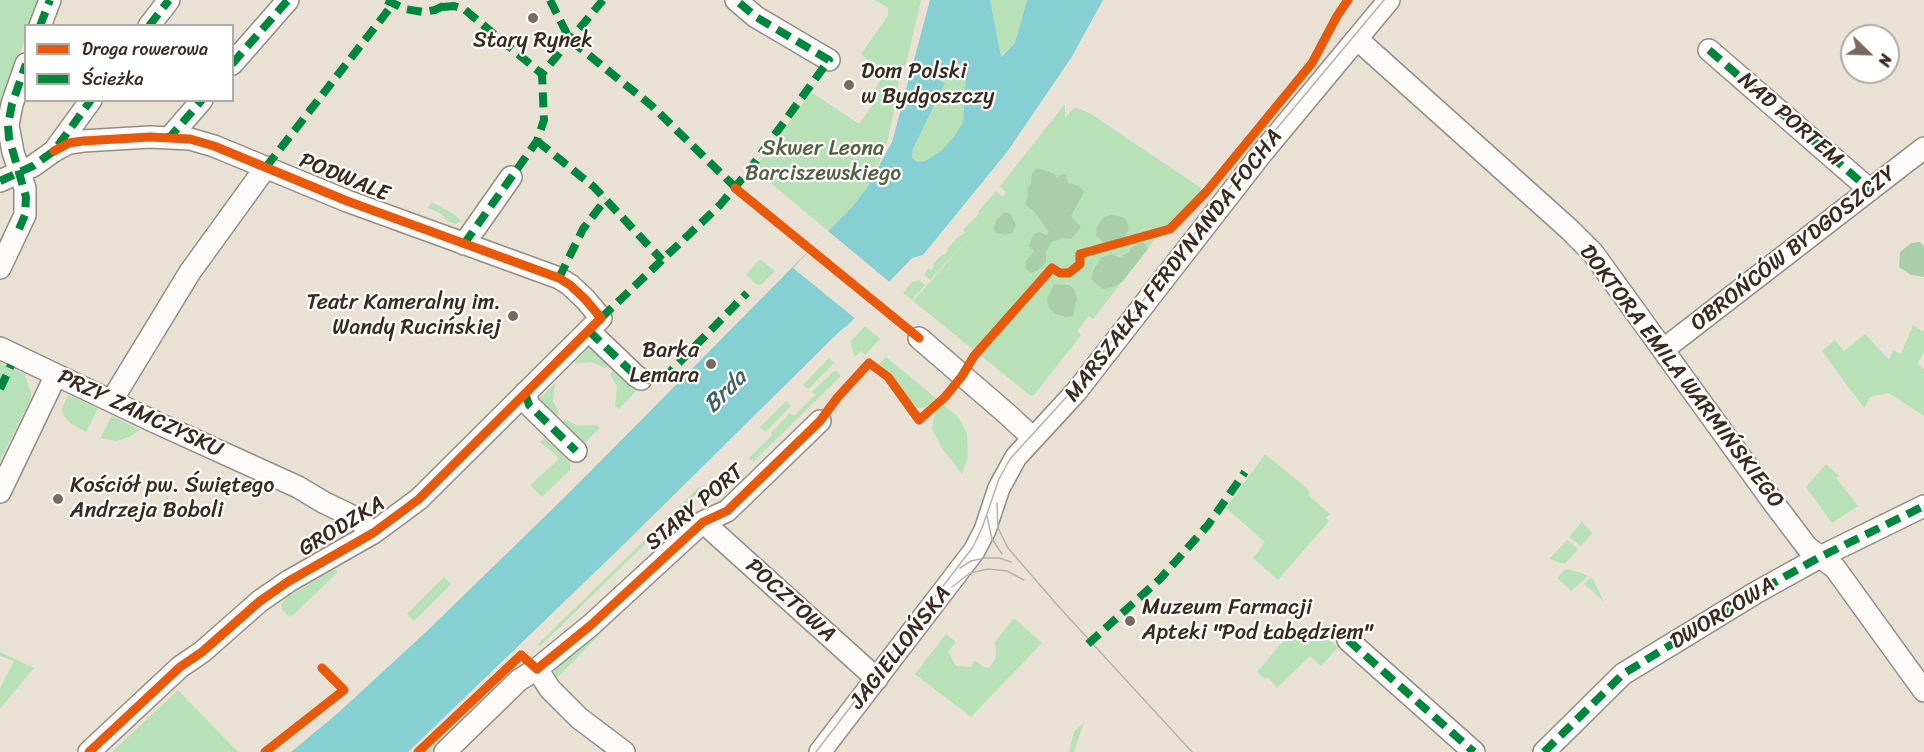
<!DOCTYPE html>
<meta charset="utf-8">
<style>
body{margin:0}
#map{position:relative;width:1924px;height:752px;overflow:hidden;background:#e9e2d4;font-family:Sriracha,sans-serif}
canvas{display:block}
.legend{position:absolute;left:24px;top:24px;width:210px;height:78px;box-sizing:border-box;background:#fff;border:2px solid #b1aaa5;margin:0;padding:8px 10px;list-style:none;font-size:18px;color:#3b2a1e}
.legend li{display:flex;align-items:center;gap:12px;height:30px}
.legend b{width:30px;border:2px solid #b1aaa5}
.north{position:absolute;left:1840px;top:24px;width:60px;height:60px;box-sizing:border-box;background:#fff;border:2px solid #b1aaa5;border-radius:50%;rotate:113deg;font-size:16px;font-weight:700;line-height:24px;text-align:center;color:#3b2a1e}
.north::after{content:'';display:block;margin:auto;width:21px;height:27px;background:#786a5e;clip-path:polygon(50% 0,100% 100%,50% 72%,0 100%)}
</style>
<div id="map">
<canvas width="1924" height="752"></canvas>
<ul class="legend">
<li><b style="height:8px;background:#e8590c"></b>Droga rowerowa</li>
<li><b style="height:8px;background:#00873e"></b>Ścieżka</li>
</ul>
<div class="north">N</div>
</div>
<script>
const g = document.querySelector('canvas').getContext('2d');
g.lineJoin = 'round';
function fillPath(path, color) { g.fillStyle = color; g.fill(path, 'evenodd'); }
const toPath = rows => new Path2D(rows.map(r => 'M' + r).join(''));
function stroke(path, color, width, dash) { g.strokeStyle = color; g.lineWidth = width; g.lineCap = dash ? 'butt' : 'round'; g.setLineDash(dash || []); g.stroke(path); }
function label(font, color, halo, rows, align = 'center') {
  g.font = font + ' Sriracha,sans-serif'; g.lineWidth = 4.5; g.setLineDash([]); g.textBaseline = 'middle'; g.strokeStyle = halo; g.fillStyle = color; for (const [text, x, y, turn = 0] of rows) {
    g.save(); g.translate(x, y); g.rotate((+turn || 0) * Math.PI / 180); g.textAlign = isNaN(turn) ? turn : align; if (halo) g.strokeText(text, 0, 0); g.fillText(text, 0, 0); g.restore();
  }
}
const green = toPath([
 [0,0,41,0,30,25,26,26,25,39,0,112],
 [875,0,921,0,907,60,899,79,894,112,887,142,879,163,868,186,853,206,828,231,754,169,810,94,814,94,859,124,874,103,869,99,884,75,861,54,888,15,888,8],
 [990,0,1027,0,1015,43,1000,57],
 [957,63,962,66,966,76,963,122,955,135,941,151,925,161,917,162,912,158,913,149,945,83,938,80,939,77],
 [1065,104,1065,118,1075,107,1091,114,1201,188,1200,192,1180,215,1155,239,1093,319,1089,316,1077,331,1081,335,1034,395,1031,396,913,301,972,234,930,280,924,275,929,268,931,270,934,266,933,264,943,254,944,255,948,251,947,249,960,235,961,236,965,232,963,230,975,217,976,218,979,213,978,212,996,191,1003,197,1006,192,1000,186],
 [432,202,455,215,461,221,456,224,447,221,442,214,428,208],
 [760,259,775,271,762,284,757,285,746,275],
 [919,280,925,285,912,300,903,293,912,282],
 [1913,325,1924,332,1924,352,1917,364,1924,369,1924,416,1889,393,1870,397,1864,408,1822,351,1835,340,1844,351,1865,334,1889,360,1893,350,1901,354],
 [865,326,880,339,865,355,861,351,855,357,850,342],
 [589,347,595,348,611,362,604,368,592,362,574,363],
 [886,357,937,399,926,407,917,408,878,365],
 [829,358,834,363,808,389,803,385],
 [0,363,24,374,31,392,31,398,0,461],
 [616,367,638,389,619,409,615,406,617,387,610,374],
 [835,370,841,376,753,462,749,458,772,435,771,433,790,413,794,416,815,395,812,392],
 [555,383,553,401,559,413,553,420,539,401,541,397],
 [68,395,98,409,86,432,70,423,63,415,62,408],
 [786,401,791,406,765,432,760,427],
 [944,405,959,418,967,434,968,457,962,474,942,448,932,429,933,419,937,410],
 [112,416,140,430,130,437,116,441,100,438],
 [565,419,578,426,596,425,600,428,581,446,559,425],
 [545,437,570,463,570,470,542,497,530,485,558,460,557,456,540,442],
 [1265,454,1303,485,1310,492,1308,495,1330,514,1326,518,1329,521,1278,580,1253,558,1265,542,1226,508],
 [1826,464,1839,476,1836,478,1858,506,1832,523,1806,487],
 [699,487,701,490,540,646,538,644],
 [1582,522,1592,533,1581,546,1569,537],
 [1567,540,1578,549,1565,564,1549,559],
 [1565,569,1579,572,1588,576,1571,591,1557,578],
 [333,570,337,570,337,573,293,615,289,617,282,609,281,605,286,598],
 [444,577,451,584,414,621,407,614],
 [1590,578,1593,579,1604,602,1584,584],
 [1014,618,1042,643,971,717,915,674,946,634,956,642,947,653,949,653,956,666,971,667,974,660,984,667,990,667,996,658,995,642],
 [1296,626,1314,642,1322,634,1338,647,1321,666,1310,656,1277,688,1268,677,1265,679,1257,672],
 [595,634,600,634,554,681,553,677,556,666],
 [0,652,34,668,0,709,0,688,14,661,0,656],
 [513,670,516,672,432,752,426,752],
 [178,690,238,752,112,752],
 [1084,722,1074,752,1069,752,1074,732]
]);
const forest = toPath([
 [1037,168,1055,174,1057,178,1062,174,1066,175,1068,183,1079,186,1084,192,1071,216,1081,227,1071,239,1064,238,1052,242,1046,252,1046,262,1037,271,1031,273,1026,269,1026,262,1034,251,1029,246,1031,240,1034,234,1039,232,1046,235,1049,232,1033,210,1025,205,1028,196,1027,188,1031,184,1032,174],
 [1005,212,1010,214,1013,219,1016,225,1013,232,1006,235,996,233,994,228,996,220],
 [1111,215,1122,217,1127,221,1129,229,1125,237,1104,244,1096,235,1097,226,1104,217],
 [1920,242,1924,246,1924,277,1911,275,1899,267,1900,252,1911,243],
 [1140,243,1144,243,1148,249,1122,282,1113,287,1103,289,1091,279,1093,271,1101,258,1111,254,1122,258,1123,255,1130,252,1130,249],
 [1054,284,1069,285,1074,289,1077,298,1073,316,1066,317,1056,314,1049,308,1047,300]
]);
const water = toPath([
 [930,0,990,0,1001,57,1015,43,1027,0,1103,0,1071,58,1007,152,923,255,912,258,848,325,841,330,617,551,408,752,291,752,338,713,426,632,572,490,853,206,868,186,892,142],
 [957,63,962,66,966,76,963,122,955,135,941,151,925,161,917,162,912,158,913,149,945,83,938,80,939,77,948,75,951,67]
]);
const pier = toPath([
 [828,231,892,284,857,320,793,268]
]);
const minor = toPath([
 [736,0,756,17,829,60],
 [40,26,50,0],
 [149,26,169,0],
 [1357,39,1569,229,1593,253,1773,502,1807,547,1835,568,1924,691],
 [1709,50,1870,190],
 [232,64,288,0],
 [170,137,202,100],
 [54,151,69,143,83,141,150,137,190,139,214,146,347,201,559,278,570,285,585,299,601,318,419,499,373,533,289,581,260,601,202,652,180,667,89,752],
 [0,181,33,166,54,151,91,100],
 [464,244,511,177],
 [0,268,25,215,25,188,13,152,8,125,12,104,26,64],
 [589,331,636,376,641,379],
 [919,338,1006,413,1033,438],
 [0,348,155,422,298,487,323,502,356,518,373,533],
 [1664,349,1924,148],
 [525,393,529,405,576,451],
 [112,400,190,272,266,167],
 [0,492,56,375],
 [703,522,877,679],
 [1348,640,1474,752],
 [537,669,550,689,579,718,624,752],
 [445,752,519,680,537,669,591,625,703,522,727,511,820,421],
 [820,752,974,551,985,530,999,488,1016,457,1076,392,1262,153,1389,0],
 [1544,752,1623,674,1757,592,1820,557,1924,506]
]);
const tram = toPath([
 [756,204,765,212],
 [997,503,998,528,1008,548,1059,607,1192,752],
 [987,516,992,539,1002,554],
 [960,568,971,561,985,558,999,558,1011,562],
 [952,587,970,573,988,569,1007,571,1024,580],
 [816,752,973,547,982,528,999,479,1010,459,1081,381,1263,145,1384,0]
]);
const quiet = toPath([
 [386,0,405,9,423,12,435,10,448,4],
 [550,0,570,40,652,106,740,192],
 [443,7,454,6,464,9,542,74],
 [40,26,50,0],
 [149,26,169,0],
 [1709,50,1870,190],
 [232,64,288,0],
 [166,137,170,137,202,100],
 [537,141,594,187,662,260],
 [266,167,393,4],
 [0,181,33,166,54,151,91,100],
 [19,229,25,215,26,197,9,138,8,125,12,104,26,64],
 [464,244,537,141,544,120,542,74,603,0],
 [559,278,583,229,606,199],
 [601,318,720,205,747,173,829,60,756,17,736,0],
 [589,331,636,376,646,380,660,379,665,377,747,293],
 [0,389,11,365],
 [525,393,529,405,576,451],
 [1348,640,1474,752],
 [1088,644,1160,579,1208,525,1245,472],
 [1544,752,1623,674,1757,592,1820,557,1924,506]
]);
const cycleway = toPath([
 [54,151,69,143,83,141,150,137,190,139,214,146,347,201,559,278,570,285,585,299,601,318,419,499,373,533,289,581,260,601,202,652,180,667,89,752],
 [735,188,919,338],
 [265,752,344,690,322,668],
 [418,752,521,655,537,669,591,625,703,522,727,511,820,421,837,398,869,363,888,377,919,420,945,397,962,376,974,356,1052,268,1060,273,1069,273,1080,264,1080,254,1170,229,1207,191,1312,63,1337,16,1348,0]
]);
const markers = [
 [533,18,6,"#786a5e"],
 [849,85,6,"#786a5e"],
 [513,316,6,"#786a5e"],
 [711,364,6,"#786a5e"],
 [58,499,6,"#786a5e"],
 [1130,621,6,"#786a5e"]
];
const poiNames = [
 ["Stary Rynek",533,41,"center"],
 ["Dom Polski",861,72],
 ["w Bydgoszczy",861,97],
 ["Teatr Kameralny im.",501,303,"right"],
 ["Wandy Rucińskiej",501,328,"right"],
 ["Barka",699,351,"right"],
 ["Lemara",699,376,"right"],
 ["Kościół pw. Świętego",70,486],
 ["Andrzeja Boboli",70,511],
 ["Muzeum Farmacji",1142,608],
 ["Apteki \"Pod Łabędziem\"",1142,633]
];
const streetNames = [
 ["NAD PORTEM",1790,120,41],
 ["PODWALE",344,178,22],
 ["OBROŃCÓW BYDGOSZCZY",1794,249,-38],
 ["MARSZAŁKA FERDYNANDA FOCHA",1174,266,-52],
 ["DOKTORA EMILA WARMIŃSKIEGO",1681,377,53],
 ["PRZY ZAMCZYSKU",140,414,25],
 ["STARY PORT",695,508,-40],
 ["GRODZKA",342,527,-31],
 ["POCZTOWA",790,601,42],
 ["DWORCOWA",1723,614,-31],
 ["JAGIELLOŃSKA",901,648,-52]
];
const parkNames = [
 ["Skwer Leona",823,149],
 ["Barciszewskiego",823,174]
];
const waterNames = [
 ["Brda",726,392,-45]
];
fillPath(green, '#b8e1b7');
fillPath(forest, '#a9cea9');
fillPath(water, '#86cfd3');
fillPath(pier, '#e9e2d4');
stroke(minor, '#938d84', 24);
stroke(minor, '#fcfbf9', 21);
stroke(tram, '#b6b3af', 1.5);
stroke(quiet, '#00873e', 8, [15, 8]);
stroke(cycleway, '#e8590c', 9);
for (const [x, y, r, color] of markers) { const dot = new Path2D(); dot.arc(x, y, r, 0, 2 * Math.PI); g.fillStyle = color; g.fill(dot); stroke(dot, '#fff', 2); }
label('22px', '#3b2a1e', '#fff', poiNames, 'left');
label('22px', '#3b2a1e', '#fff', streetNames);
label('22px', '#546145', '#fff', parkNames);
label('italic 24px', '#46615d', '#fff', waterNames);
</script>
